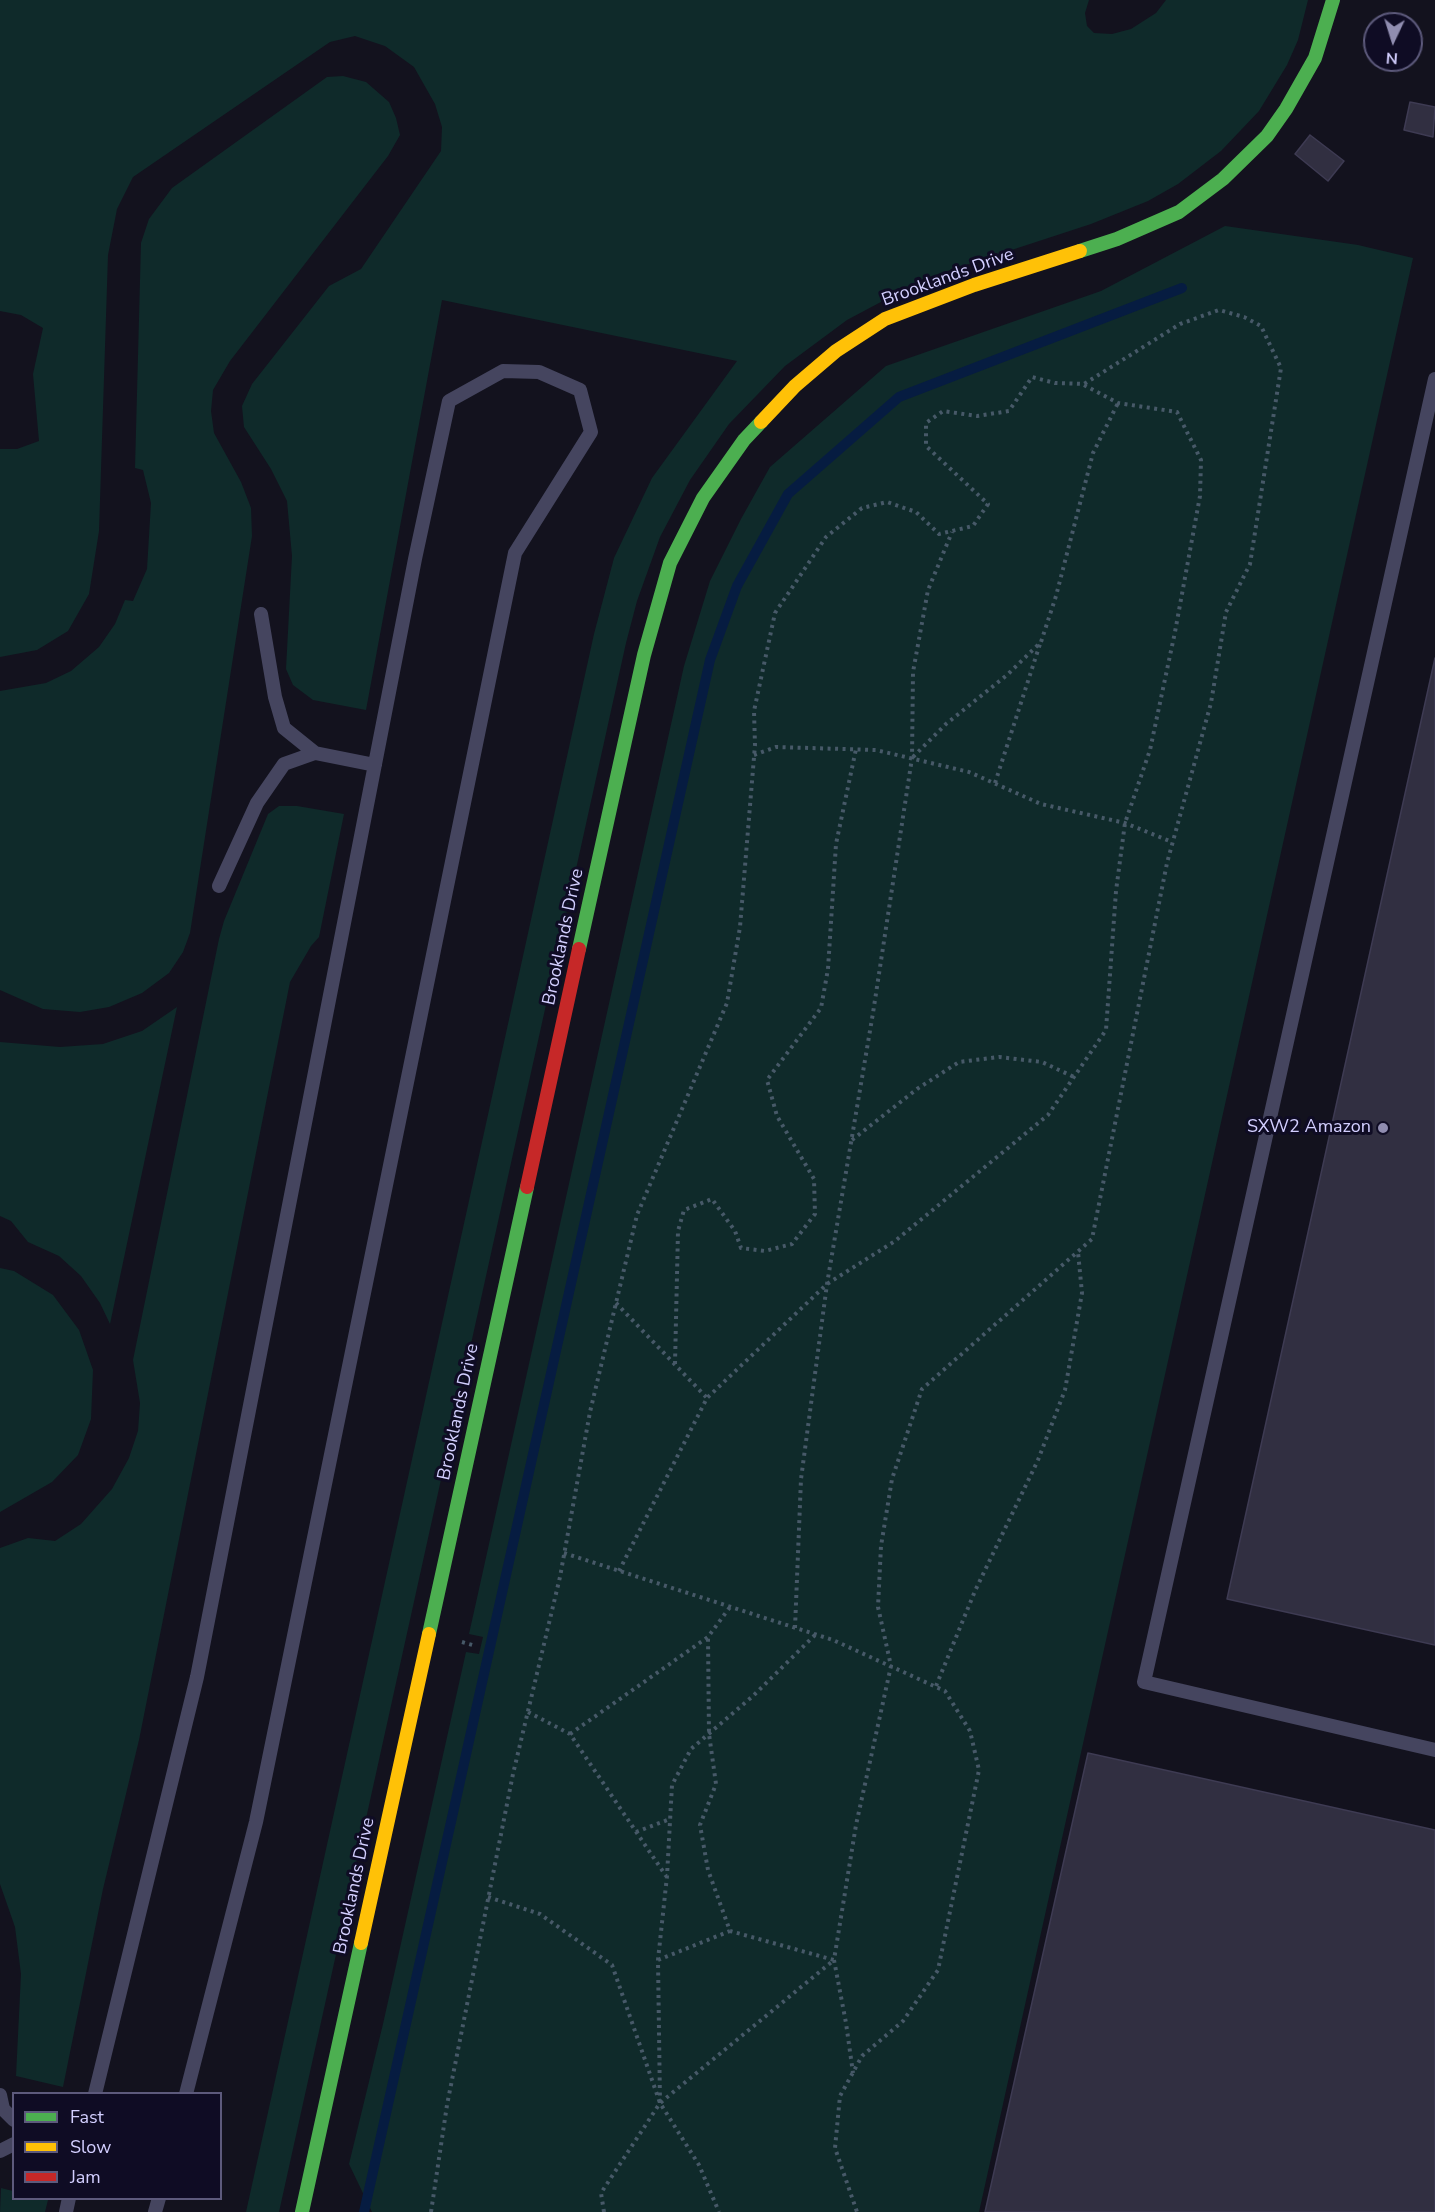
<!DOCTYPE html>
<style>
body{margin:0}
#map{position:relative;width:1435px;height:2212px;overflow:hidden;background:#13121e;font-family:"Nunito Sans",sans-serif}
canvas{display:block}
.legend{position:absolute;left:12px;top:2092px;width:210px;height:108px;box-sizing:border-box;background:#0f0c24;border:2px solid #5d5a7c;margin:0;padding:8px 10px;list-style:none;font-size:18px;color:#d3cfff}
.legend li{display:flex;align-items:center;gap:12px;height:30px}
.legend b{width:30px;border:2px solid #5d5a7c}
.north{position:absolute;left:1363px;top:12px;width:60px;height:60px;box-sizing:border-box;background:#0f0c24;border:2px solid #5d5a7c;border-radius:50%;rotate:184deg;font-size:16px;font-weight:700;line-height:24px;text-align:center;color:#d3cfff}
.north::after{content:'';display:block;margin:auto;width:21px;height:27px;background:#908db0;clip-path:polygon(50% 0,100% 100%,50% 72%,0 100%)}
</style>
<div id="map">
<canvas width="1435" height="2212"></canvas>
<ul class="legend">
<li><b style="height:8px;background:#4caf50"></b>Fast</li>
<li><b style="height:8px;background:#ffc107"></b>Slow</li>
<li><b style="height:8px;background:#c62828"></b>Jam</li>
</ul>
<div class="north">N</div>
</div>
<script>
const g = document.querySelector('canvas').getContext('2d');
g.lineJoin = 'round';
function fillPath(path, color) { g.fillStyle = color; g.fill(path, 'evenodd'); }
const toPath = rows => new Path2D(rows.map(r => 'M' + r).join(''));
function stroke(path, color, width, dash) { g.strokeStyle = color; g.lineWidth = width; g.lineCap = dash ? 'butt' : 'round'; g.setLineDash(dash || []); g.stroke(path); }
function label(font, color, halo, rows, align = 'center') {
  g.font = font + ' "Nunito Sans",sans-serif'; g.lineWidth = 6; g.setLineDash([]); g.textBaseline = 'middle'; g.strokeStyle = halo; g.fillStyle = color; for (const [text, x, y, turn = 0] of rows) {
    g.save(); g.translate(x, y); g.rotate((+turn || 0) * Math.PI / 180); g.textAlign = isNaN(turn) ? turn : align; if (halo) g.strokeText(text, 0, 0); g.fillText(text, 0, 0); g.restore();
  }
}
const green = toPath([
 [0,0,1089,0,1085,13,1087,26,1094,33,1112,34,1131,29,1156,13,1166,0,1308,0,1298,40,1287,65,1259,111,1221,151,1178,184,1148,201,1091,224,926,278,847,320,785,366,729,424,690,480,660,537,637,601,626,643,279,2212,246,2212,594,634,614,558,652,478,737,361,442,300,366,710,313,700,293,685,286,669,292,556,287,501,271,469,244,427,242,406,252,384,329,286,361,269,441,151,442,127,435,104,414,67,385,46,355,36,330,42,133,177,117,209,108,255,99,531,89,594,68,631,37,650,0,657,0,449,17,449,39,441,33,374,43,328,21,315,0,311],
 [343,76,366,82,389,102,396,118,400,135,388,156,230,361,213,390,211,411,214,433,241,482,251,508,252,536,190,933,183,952,169,973,142,993,109,1007,80,1012,43,1009,0,990,0,691,46,683,71,671,99,647,115,624,125,600,133,601,147,569,151,503,143,470,135,468,141,243,149,219,172,188,327,77],
 [1225,226,1358,245,1413,258,979,2212,372,2212,349,2164,383,2024,466,1652,479,1654,483,1637,469,1634,684,666,710,581,741,519,770,467,886,366,1101,291],
 [279,806,297,806,344,814,319,937,311,946,290,982,139,1740,103,1889,63,2087,16,2076,21,1974,15,1927,0,1884,0,1548,28,1538,55,1541,81,1524,112,1489,129,1458,138,1431,140,1403,133,1360,219,939,224,921,268,814],
 [177,1007,110,1324,100,1303,81,1276,59,1256,28,1242,11,1221,0,1216,0,1042,60,1047,103,1044,142,1031],
 [0,1268,14,1271,53,1295,79,1330,93,1370,91,1419,78,1455,52,1482,0,1512],
 [1,2188,13,2191,14,2198,48,2200,45,2212,0,2212]
]);
const stream = toPath([
 [364,2212,710,660,737,586,788,494,899,397,1182,288]
]);
const building = toPath([
 [1410,102,1435,107,1433,137,1404,130,1410,102],
 [1310,135,1344,161,1328,181,1295,154,1310,135],
 [1435,658,1435,1645,1227,1599,1435,658],
 [1088,1753,1435,1830,1435,2212,985,2212,1088,1753]
]);
const path = toPath([
 [754,755,776,747,876,750,969,772,1041,804,1125,823,1172,842],
 [913,757,946,724,1007,675,1041,642,1056,596,1093,453,1118,403],
 [995,783,1040,644],
 [852,1140,917,1089,959,1062,999,1057,1042,1062,1074,1077],
 [616,1303,707,1398],
 [675,1364,678,1231,684,1210,712,1199,735,1231,741,1248,765,1251,792,1244,815,1214,814,1179,777,1116,767,1080,821,1008,828,969,836,844,856,749],
 [564,1553,833,1640,945,1691,970,1731,979,1770,938,1970,903,2021,862,2056,840,2096,835,2148,857,2212],
 [619,1571,707,1398,827,1284,895,1241,1048,1115,1106,1030,1116,891,1125,823,1150,750,1175,632,1200,496,1201,460,1177,412,1118,403,1084,385],
 [795,1628,801,1479,827,1284,873,1013,912,758,913,672,928,590,952,532],
 [462,1642,476,1646],
 [936,1686,975,1591,1038,1460,1065,1390,1082,1293,1078,1252],
 [528,1712,570,1734,666,1876],
 [570,1734,708,1637,730,1607],
 [636,1832,670,1819],
 [488,1897,540,1914,612,1965,660,2103,699,2165,719,2212],
 [658,1960,730,1931,708,1870,700,1825,716,1784,709,1734,708,1637],
 [660,2103,658,1960,667,1876,672,1785,691,1749,753,1696,815,1635],
 [431,2212,447,2105,513,1774,560,1577,590,1412,637,1215,727,1003,740,927,755,745,754,711,775,613,826,537,862,508,887,502,916,512,939,534,973,526,988,504,926,446,926,423,943,411,977,416,1009,411,1032,377,1055,383,1084,384,1180,324,1219,310,1244,317,1261,326,1281,368,1250,564,1226,612,1211,703,1167,863,1092,1239,922,1389,892,1479,881,1546,878,1607,891,1666,856,1825,834,1960,846,2023,853,2073],
 [604,2212,601,2193,660,2103,834,1960,730,1931]
]);
const lane = toPath([
 [1435,379,1144,1682,1435,1750],
 [261,614,275,697,284,728,315,753],
 [219,886,257,803,284,764,315,753,375,765],
 [95,2094,197,1677,415,559,449,401,503,371,539,372,580,390,591,432,515,553,256,1822,186,2094],
 [0,2095,3,2109,14,2120],
 [0,2151,14,2144],
 [66,2212,69,2198],
 [155,2212,159,2198]
]);
const fast = toPath([
 [1080,251,1117,239,1179,212,1223,179,1267,136,1286,109,1315,58,1333,0],
 [579,949,644,655,670,563,703,498,744,440,761,422],
 [429,1634,527,1187],
 [302,2212,361,1943]
]);
const slow = toPath([
 [761,422,795,386,836,351,885,319,974,285,1080,251],
 [361,1943,429,1634]
]);
const jam = toPath([
 [527,1187,579,949]
]);
const markers = [
 [1383,1128,6,"#908db0"]
];
const streetNames = [
 ["Brooklands Drive",948,278,-20],
 ["Brooklands Drive",564,937,-78],
 ["Brooklands Drive",459,1412,-78],
 ["Brooklands Drive",355,1886,-78]
];
const poiNames = [
 ["SXW2 Amazon",1371,1128]
];
fillPath(green, '#0f2a2a');
stroke(stream, '#061c41', 10);
fillPath(building, '#312f41');
stroke(building, '#3e3b53', 1.5);
stroke(path, '#475968', 4, [3, 4.5]);
stroke(lane, '#45455f', 14);
stroke(fast, '#4caf50', 14);
stroke(slow, '#ffc107', 14);
stroke(jam, '#c62828', 14);
for (const [x, y, r, color] of markers) { const dot = new Path2D(); dot.arc(x, y, r, 0, 2 * Math.PI); g.fillStyle = color; g.fill(dot); stroke(dot, '#0f0c24', 2); }
label('18px', '#d3cfff', '#0f0c24', streetNames);
label('18px', '#d3cfff', '#0f0c24', poiNames, 'right');
</script>
